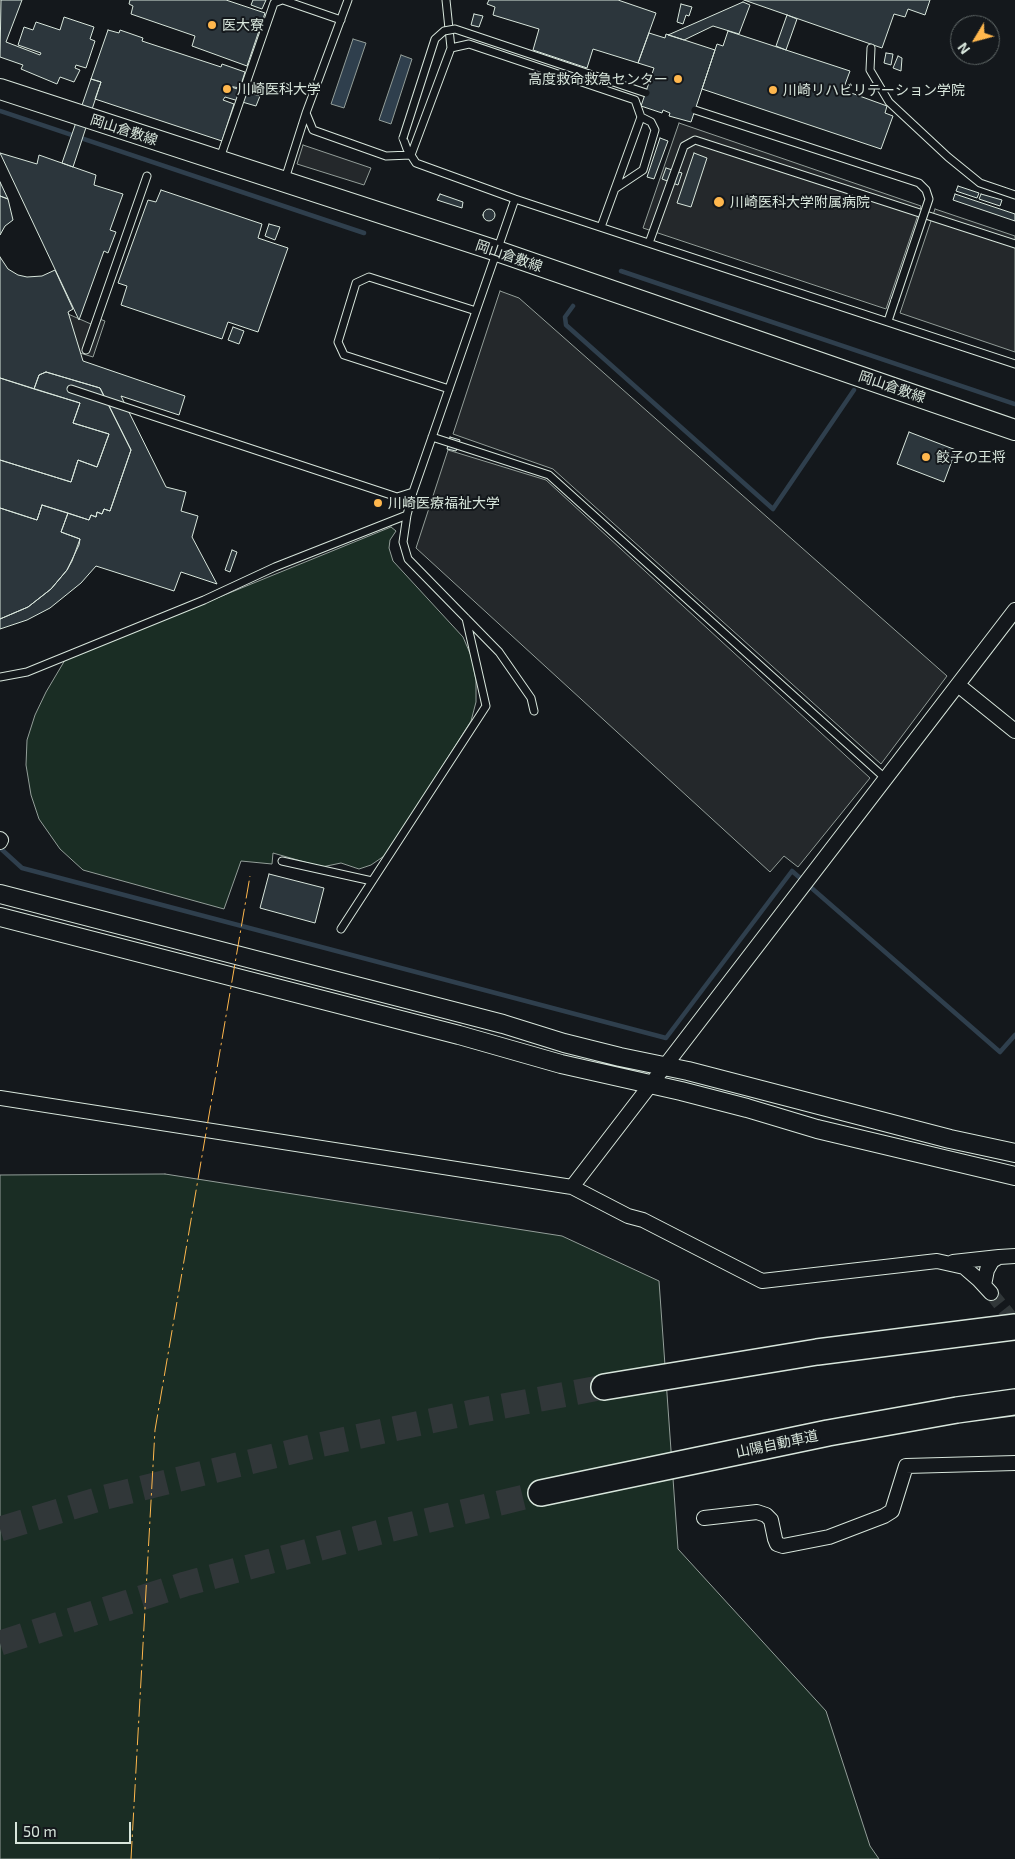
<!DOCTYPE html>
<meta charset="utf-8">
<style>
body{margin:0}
#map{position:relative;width:1015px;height:1859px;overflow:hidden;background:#14181c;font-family:"Exo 2",sans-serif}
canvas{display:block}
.north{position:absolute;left:950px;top:15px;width:50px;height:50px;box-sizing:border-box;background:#14181c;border:1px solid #626a69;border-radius:50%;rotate:233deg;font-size:14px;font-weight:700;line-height:20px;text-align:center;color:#d8e6dc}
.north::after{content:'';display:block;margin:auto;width:18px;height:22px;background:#ffb74d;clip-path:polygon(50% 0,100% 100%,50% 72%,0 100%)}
.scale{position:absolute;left:15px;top:1822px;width:116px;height:22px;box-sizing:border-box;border:2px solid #d8e6dc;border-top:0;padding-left:6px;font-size:15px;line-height:18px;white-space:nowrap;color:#d8e6dc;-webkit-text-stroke:4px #14181c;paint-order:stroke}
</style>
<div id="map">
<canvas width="1015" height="1859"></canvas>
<div class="north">N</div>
<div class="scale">50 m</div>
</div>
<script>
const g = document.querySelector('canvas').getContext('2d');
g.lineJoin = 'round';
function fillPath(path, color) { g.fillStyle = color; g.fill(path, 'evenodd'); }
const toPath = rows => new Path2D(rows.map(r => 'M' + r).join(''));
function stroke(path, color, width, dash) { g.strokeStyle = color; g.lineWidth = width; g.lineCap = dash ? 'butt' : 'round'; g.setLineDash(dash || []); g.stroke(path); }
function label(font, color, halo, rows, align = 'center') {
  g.font = font + ' "Exo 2","Noto Sans JP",sans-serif'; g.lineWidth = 4; g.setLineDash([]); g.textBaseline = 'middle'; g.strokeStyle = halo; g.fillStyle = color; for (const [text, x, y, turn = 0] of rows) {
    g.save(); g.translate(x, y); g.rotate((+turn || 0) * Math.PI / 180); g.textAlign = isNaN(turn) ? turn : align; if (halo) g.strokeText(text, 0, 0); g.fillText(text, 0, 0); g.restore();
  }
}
const green = toPath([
 [391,527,396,531,390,540,389,548,393,561,463,637,472,658,476,681,476,702,471,721,387,854,371,865,359,869,341,863,322,867,273,853,272,864,241,861,224,909,83,870,60,849,39,819,31,795,26,765,27,740,35,715,46,692,65,660,391,527],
 [165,1174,562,1236,659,1281,678,1549,826,1711,870,1846,879,1859,0,1859,0,1175,165,1174]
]);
const parking = toPath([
 [679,123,921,206,886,309,643,228,679,123],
 [303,145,371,168,364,185,297,164,303,145],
 [935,209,1015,236,1015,352,900,313,935,209],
 [500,291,519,298,947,676,881,764,553,469,453,434,500,291],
 [68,314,91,324,94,317,105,321,93,357,80,353,68,314],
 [448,450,546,480,870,778,798,867,784,856,770,872,416,548,448,450]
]);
const water = toPath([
 [353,39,366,43,344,108,331,104,353,39],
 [401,55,412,59,391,124,379,120,401,55]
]);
const stream = toPath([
 [0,111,364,233],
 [621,271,1015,404],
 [573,306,565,317,566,325,773,509,854,390],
 [0,848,22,868,666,1038,792,871,1000,1052,1015,1035]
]);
const building = toPath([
 [1,0,22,0,6,42,40,55,41,53,18,45,24,27,33,30,36,22,60,30,64,17,94,27,90,39,95,41,86,68,76,65,75,68,80,70,74,82,60,77,57,84,21,69,23,65,0,57,1,0],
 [130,0,226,0,265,13,247,66,192,46,195,36,131,14,133,6,129,4,130,0],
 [253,0,266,0,262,9,251,5,253,0],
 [489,0,618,0,656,13,638,63,593,49,587,68,533,50,539,29,493,15,495,7,487,4,489,0],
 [744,0,930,0,925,15,908,9,905,17,894,14,882,48,744,0],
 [743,2,750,5,739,34,713,26,684,40,668,35,743,2],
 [681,4,692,7,689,16,686,15,683,24,677,22,681,4],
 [474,14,483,16,479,27,471,25,474,14],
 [787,15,797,19,786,50,776,46,787,15],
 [108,30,119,33,120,30,143,38,142,41,221,67,222,64,245,72,240,88,228,86,260,96,256,106,225,97,223,100,234,104,222,141,95,99,101,82,91,79,108,30],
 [728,31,850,71,843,90,887,106,885,113,893,116,881,149,702,89,717,44,723,46,728,31],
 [649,33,665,38,666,34,715,50,691,122,669,116,670,113,663,110,662,113,641,106,654,68,638,63,649,33],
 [886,53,893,54,891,65,884,63,886,53],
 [898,56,902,58,901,71,893,68,898,56],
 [91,79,101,82,73,167,62,163,91,79],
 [660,138,668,141,654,179,647,177,660,138],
 [0,153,37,164,39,155,96,175,94,185,123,194,110,230,116,232,108,253,104,251,79,320,0,153],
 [694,153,707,158,691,207,677,203,694,153],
 [666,168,682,173,678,185,662,179,666,168],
 [0,182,8,199,0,196,0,182],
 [958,186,979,193,977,198,956,191,958,186],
 [161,190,262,224,258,238,288,248,258,332,228,322,222,339,121,305,127,286,118,283,148,200,156,202,161,190],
 [440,194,463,202,462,208,437,200,440,194],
 [955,194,1015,214,1015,221,953,200,955,194],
 [981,194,1002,200,1000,206,979,199,981,194],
 [0,196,8,199,13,220,5,226,0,235,0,196],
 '483 215a6 6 0 1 1 12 0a6 6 0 1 1-12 0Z',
 [269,224,280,227,275,240,265,236,269,224],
 [0,257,8,269,18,275,27,277,42,276,55,270,73,309,68,312,83,361,185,396,179,415,121,396,166,487,186,492,181,511,198,516,192,537,217,584,181,572,174,591,96,566,81,583,50,608,27,620,0,629,0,619,28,607,51,589,67,570,72,561,80,539,61,532,68,513,89,520,91,515,96,517,97,512,102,514,104,509,110,511,131,450,100,388,46,372,39,375,34,389,0,378,0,257],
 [233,327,244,331,239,344,228,340,233,327],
 [46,372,100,388,131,450,110,511,104,509,102,514,97,512,96,517,91,515,89,520,42,505,37,520,0,508,0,460,71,482,78,460,97,467,109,434,73,423,80,403,34,389,39,375,46,372],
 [0,378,80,403,73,423,109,434,97,467,78,460,71,482,0,460,0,378],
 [909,432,956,450,944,482,897,464,909,432],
 [450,437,460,440,456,451,447,449,450,437],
 [42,505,68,513,61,532,80,539,79,545,67,570,51,589,28,607,0,619,0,508,37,520,42,505],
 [232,550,237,552,230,572,225,570,232,550],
 [269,874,324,888,315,923,260,908,269,874]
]);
const minorTunnel = toPath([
 [991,1293,1015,1323]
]);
const motorwayTunnel = toPath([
 [0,1529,106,1497,319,1445,472,1412,604,1387],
 [0,1643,185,1584,388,1530,541,1493]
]);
const service = toPath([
 [283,0,341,20],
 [348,0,306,113,313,130,386,156,411,155,451,48,469,44,635,100,641,117,601,227],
 [446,0,451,48],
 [871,48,870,70,889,102,948,157,980,183,1015,195],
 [403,138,407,149,416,163,515,199,1015,364],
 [220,158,274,3,282,0],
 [285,179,306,113],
 [616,188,643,170,655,130,651,122,641,117],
 [649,243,684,146,695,140,1015,244],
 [888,321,895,300],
 [86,350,147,176],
 [71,389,397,497,413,492,515,199],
 [449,389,344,355,338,342,356,283,369,277,476,311],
 [432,437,549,475,886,779],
 [413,492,407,515,403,542,408,559,499,652,531,698,534,711],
 [0,677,27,672,204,600,275,567,407,515],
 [282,861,372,881],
 [341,929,486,706,466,618]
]);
const minor = toPath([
 [958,685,1015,731],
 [0,839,1,840,0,842],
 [0,1098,572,1187,628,1216,643,1220,762,1281,937,1261,964,1267,979,1280,991,1293],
 [572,1187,1015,610],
 [953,1262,999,1257],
 [984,1285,987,1270,992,1261,999,1257,1015,1256],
 [704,1518,757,1512,766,1515,771,1520,775,1539,777,1544,783,1546,829,1537,884,1516,892,1511,906,1466,1015,1463]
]);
const tertiary = toPath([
 [0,894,503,1024,564,1043,620,1057,688,1071,950,1139,1015,1153],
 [0,917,459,1035,561,1064,681,1091,747,1108,817,1129,1015,1176]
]);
const secondary = toPath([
 [0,89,497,251,1015,430]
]);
const motorway = toPath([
 [604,1387,817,1352,1015,1327],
 [541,1493,828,1433,957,1410,1015,1402]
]);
const serviceBridge = toPath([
 [695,110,919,183,926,190,929,199,895,300],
 [403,138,435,39,444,31,455,29,646,93]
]);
const power = toPath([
 [131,1859,155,1430,250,876]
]);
const markers = [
 [212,25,5,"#ffb74d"],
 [678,79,5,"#ffb74d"],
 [227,89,5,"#ffb74d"],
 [773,90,5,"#ffb74d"],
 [719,202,6,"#ffb74d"],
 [926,457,5,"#ffb74d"],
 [378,503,5,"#ffb74d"]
];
const poiNames = [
 ["医大寮",222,25],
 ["高度救命救急センター",668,79,"right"],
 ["川崎医科大学",237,89],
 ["川崎リハビリテーション学院",783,90],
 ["川崎医科大学附属病院",730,202],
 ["餃子の王将",936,457],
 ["川崎医療福祉大学",388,503]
];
const streetNames = [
 ["岡山倉敷線",124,130,18],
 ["岡山倉敷線",509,256,19],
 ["岡山倉敷線",892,387,19],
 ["山陽自動車道",777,1444,-12]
];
fillPath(green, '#1a2d24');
stroke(green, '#939e99', 1);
fillPath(parking, '#24282b');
stroke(parking, '#939e99', 1);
fillPath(water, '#2f3f4d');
stroke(water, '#939e99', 1);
stroke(stream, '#2f3f4d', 4.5);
fillPath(building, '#2c363c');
stroke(building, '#d8e6dc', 1);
stroke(minorTunnel, '#313739', 14, [14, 7]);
stroke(motorwayTunnel, '#313739', 25, [25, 12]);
stroke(service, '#d8e6dc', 9);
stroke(minor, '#d8e6dc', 16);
stroke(tertiary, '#d8e6dc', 20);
stroke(secondary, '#d8e6dc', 22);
stroke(motorway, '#d8e6dc', 28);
stroke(service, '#14181c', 7);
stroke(minor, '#14181c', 14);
stroke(tertiary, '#14181c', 18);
stroke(secondary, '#14181c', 20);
stroke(motorway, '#14181c', 25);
stroke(serviceBridge, '#d8e6dc', 9, []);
stroke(serviceBridge, '#14181c', 7);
stroke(power, '#ffb74d', 1, [18, 4, 2.5, 4]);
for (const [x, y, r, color] of markers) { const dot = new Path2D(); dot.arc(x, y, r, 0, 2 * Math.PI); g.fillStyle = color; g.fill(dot); stroke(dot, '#14181c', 2); }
label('14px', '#d8e6dc', '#14181c', poiNames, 'left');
label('14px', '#d8e6dc', '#14181c', streetNames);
</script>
